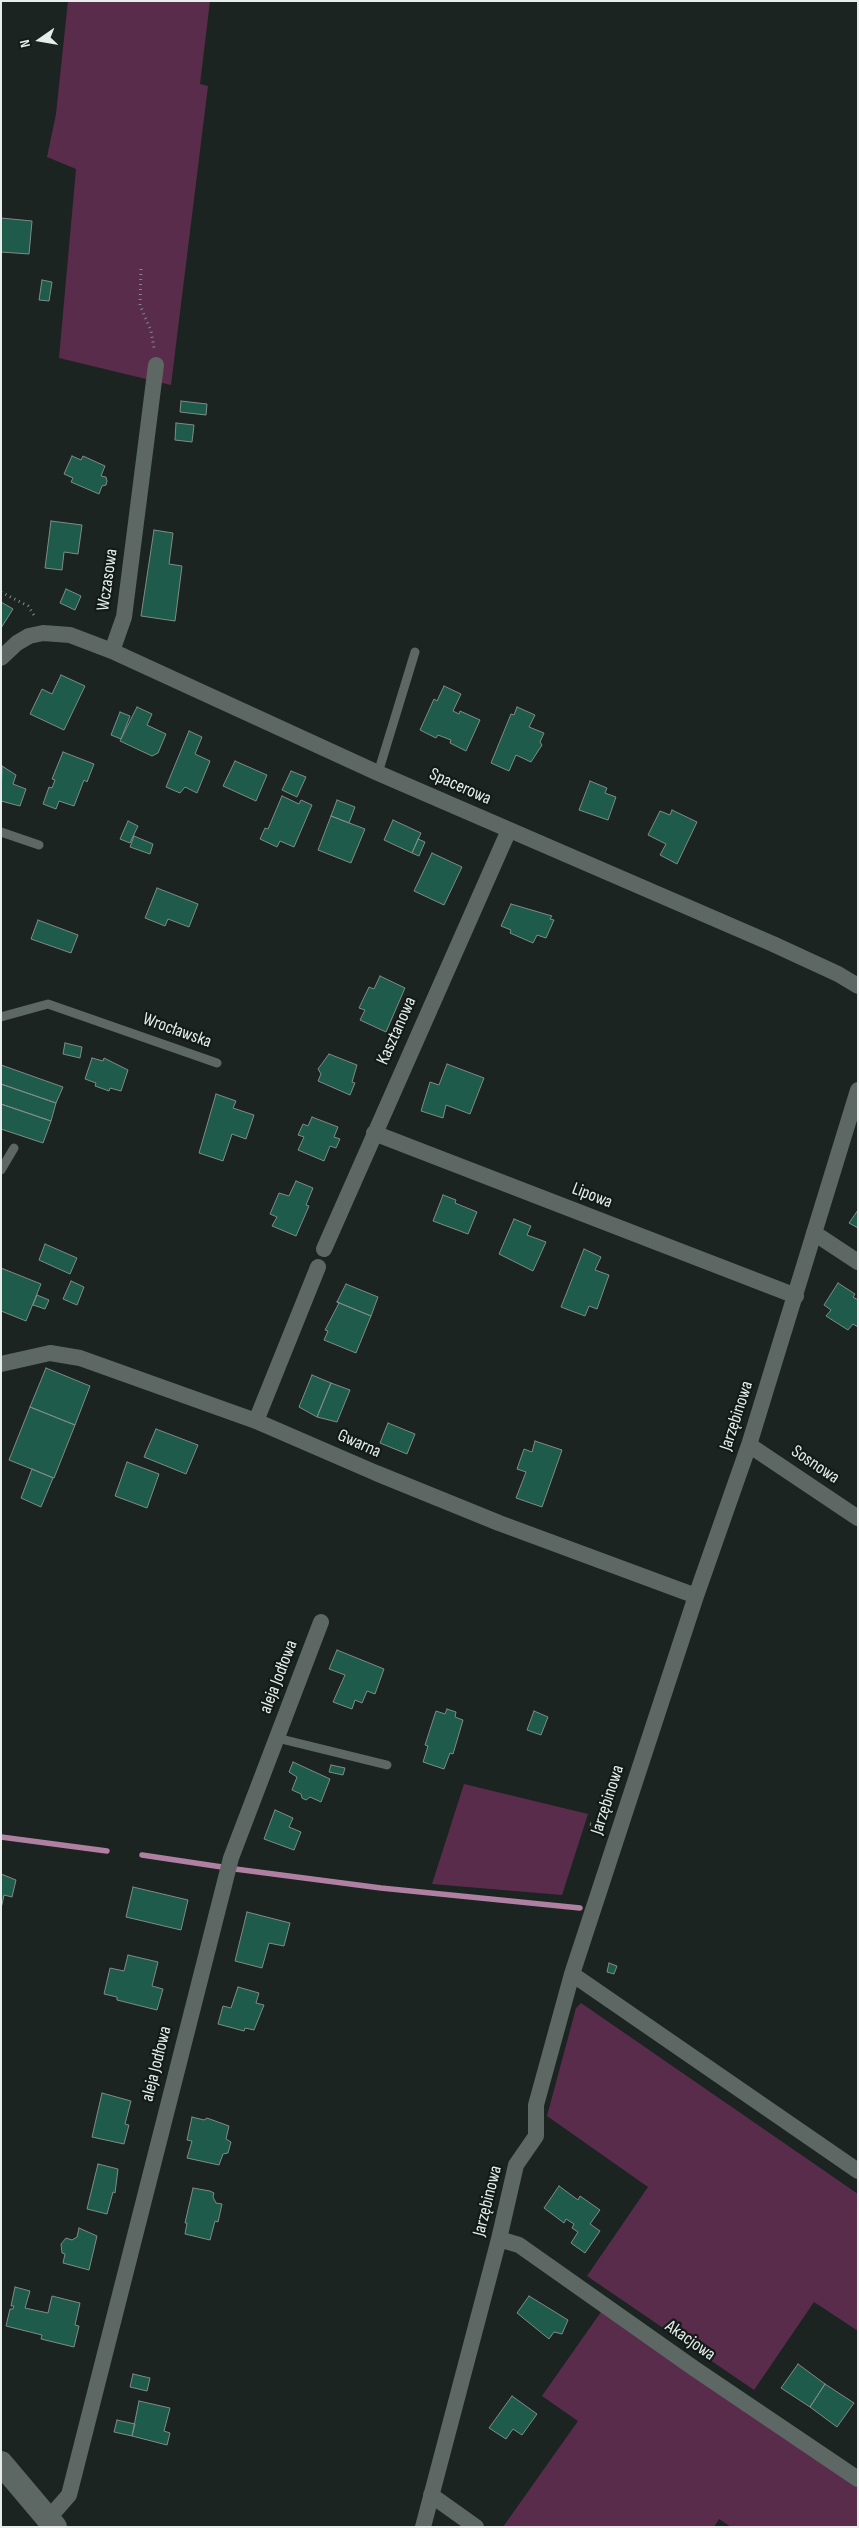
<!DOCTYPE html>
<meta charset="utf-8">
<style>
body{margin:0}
#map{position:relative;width:859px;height:2528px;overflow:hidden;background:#1b2421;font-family:"Sofia Sans Condensed",sans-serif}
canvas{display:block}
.frame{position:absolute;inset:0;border:2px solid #e7edea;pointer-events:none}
.north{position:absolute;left:15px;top:15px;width:50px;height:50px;-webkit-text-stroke:4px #121b18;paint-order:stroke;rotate:257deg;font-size:14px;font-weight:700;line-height:20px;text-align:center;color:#e7edea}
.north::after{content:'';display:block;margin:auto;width:18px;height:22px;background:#e7edea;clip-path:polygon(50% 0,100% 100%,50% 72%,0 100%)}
</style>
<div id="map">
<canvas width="859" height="2528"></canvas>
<div class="frame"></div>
<div class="north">N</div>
</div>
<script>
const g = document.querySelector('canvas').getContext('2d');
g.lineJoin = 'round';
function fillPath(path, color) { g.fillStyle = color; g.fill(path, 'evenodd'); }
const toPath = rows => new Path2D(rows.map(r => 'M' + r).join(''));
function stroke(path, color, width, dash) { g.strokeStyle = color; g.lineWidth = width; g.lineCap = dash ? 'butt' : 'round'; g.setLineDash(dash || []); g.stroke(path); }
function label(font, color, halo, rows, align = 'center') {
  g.font = font + ' "Sofia Sans Condensed",sans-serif'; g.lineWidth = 4.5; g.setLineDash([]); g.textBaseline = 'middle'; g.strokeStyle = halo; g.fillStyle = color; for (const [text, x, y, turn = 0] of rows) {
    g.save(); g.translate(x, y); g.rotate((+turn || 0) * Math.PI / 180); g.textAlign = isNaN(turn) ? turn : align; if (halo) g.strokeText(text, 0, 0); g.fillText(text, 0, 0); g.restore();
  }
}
const green = toPath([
 [68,1,210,1,200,84,208,86,171,385,59,358,76,169,47,157,56,114],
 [464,1784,588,1814,562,1895,432,1884],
 [581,2003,858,2194,858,2331,814,2302,754,2390,587,2276,648,2187,547,2116,576,2008],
 [603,2309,858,2487,858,2527,731,2527,719,2519,714,2527,503,2527,578,2421,542,2396]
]);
const stream = toPath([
 [1,1837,107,1851],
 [142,1855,222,1867],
 [235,1869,381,1888,580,1908]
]);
const building = toPath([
 [1,218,32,221,29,254,1,252,1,218],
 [42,280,52,282,49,301,39,300,42,280],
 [181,401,207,404,206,415,180,412,181,401],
 [176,423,194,425,192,442,175,440,176,423],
 [72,456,81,460,83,456,105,466,101,476,106,477,107,481,106,485,102,486,99,494,71,482,73,478,64,474,72,456],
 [51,521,82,525,78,554,64,552,62,570,45,568,51,521],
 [154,530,173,533,169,564,182,566,175,621,141,616,154,530],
 [66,589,81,596,75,610,60,603,66,589],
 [1,602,13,609,1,628,1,602],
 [61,675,85,686,64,730,30,714,42,689,52,694,61,675],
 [444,686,461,694,453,711,459,714,460,711,480,720,466,751,450,743,451,740,438,735,436,738,420,730,434,699,437,701,444,686],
 [137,707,152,714,147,725,166,734,158,753,152,756,120,741,137,707],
 [517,707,535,715,529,727,544,733,540,742,542,745,531,762,516,755,509,771,491,763,511,714,514,715,517,707],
 [120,712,130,716,121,739,111,735,120,712],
 [189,731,202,737,195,754,210,761,197,793,185,787,180,793,166,787,189,731],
 [63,752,94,764,87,782,84,780,74,806,59,801,56,809,43,804,49,787,52,788,55,780,52,779,63,752],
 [235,761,267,775,256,801,223,786,235,761],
 [2,766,16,775,13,784,26,789,20,806,1,801,2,766],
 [291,771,306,777,297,797,282,790,291,771],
 [590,781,607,788,605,793,616,797,608,820,579,810,590,781],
 [282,796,299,804,301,800,312,805,294,847,280,841,277,847,260,839,265,828,268,829,282,796],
 [337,800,355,807,349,823,331,816,337,800],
 [672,810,697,822,677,864,660,855,666,844,648,835,660,811,670,815,672,810],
 [331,816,365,829,351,863,318,850,331,816],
 [393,820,421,833,412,853,384,840,393,820],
 [128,821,138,826,130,843,120,839,128,821],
 [134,836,153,844,150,854,130,847,134,836],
 [418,839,425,842,419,856,412,853,418,839],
 [432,853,462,867,444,905,414,891,432,853],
 [157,888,198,904,189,927,168,919,165,926,145,918,157,888],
 [511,904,552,916,550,919,554,920,546,938,537,935,533,943,510,933,511,930,501,926,511,904],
 [38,920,78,935,71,953,31,939,38,920],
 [380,976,405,988,386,1032,360,1020,365,1010,359,1008,369,987,374,989,380,976],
 [65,1043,82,1047,80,1058,63,1054,65,1043],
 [329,1054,357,1065,352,1082,355,1083,350,1095,318,1081,321,1074,318,1069,329,1054],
 [92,1058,103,1061,104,1058,128,1070,121,1091,110,1088,109,1091,95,1086,96,1083,85,1079,92,1058],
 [447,1064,484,1078,470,1114,446,1105,443,1118,421,1111,430,1082,439,1085,447,1064],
 [1,1065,63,1087,56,1103,1,1084,1,1065],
 [1,1084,56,1103,51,1121,1,1104,1,1084],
 [216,1094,236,1101,233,1108,254,1115,246,1139,232,1134,223,1161,199,1153,216,1094],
 [1,1104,51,1121,43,1143,1,1129,1,1104],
 [312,1117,338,1127,334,1137,340,1139,336,1148,330,1146,324,1161,298,1150,304,1137,298,1135,303,1124,308,1126,312,1117],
 [296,1181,313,1188,306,1205,309,1206,296,1236,272,1226,277,1217,270,1214,279,1193,289,1196,296,1181],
 [443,1195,456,1200,455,1203,477,1212,468,1234,433,1221,443,1195],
 [858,1210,858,1228,849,1223,858,1210],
 [514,1219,531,1226,527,1235,546,1242,533,1271,499,1254,514,1219],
 [45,1244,77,1258,70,1274,39,1260,45,1244],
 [584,1249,601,1257,595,1270,609,1275,597,1309,589,1306,585,1316,561,1307,584,1249],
 [1,1268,41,1284,26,1321,1,1311,1,1268],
 [71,1281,84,1287,77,1305,63,1299,71,1281],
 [838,1283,855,1294,853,1297,858,1300,858,1327,853,1324,848,1330,826,1316,831,1310,824,1305,838,1283],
 [346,1284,378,1297,371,1316,337,1302,346,1284],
 [37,1295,49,1300,45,1309,33,1305,37,1295],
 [337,1302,371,1316,356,1353,324,1340,328,1331,325,1330,339,1303,337,1302],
 [46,1368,90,1386,75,1425,30,1407,46,1368],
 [312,1375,331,1383,317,1417,299,1407,312,1375],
 [331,1383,350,1390,337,1422,317,1417,331,1383],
 [30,1407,75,1425,54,1478,9,1460,30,1407],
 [388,1423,415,1434,407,1454,380,1443,388,1423],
 [156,1429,198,1445,186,1474,144,1457,156,1429],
 [535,1441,562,1450,542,1507,516,1498,526,1472,517,1469,524,1449,532,1452,535,1441],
 [127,1462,159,1474,147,1508,115,1496,127,1462],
 [32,1469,53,1478,41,1507,21,1498,32,1469],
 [337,1650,384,1669,375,1694,367,1691,362,1703,355,1700,352,1709,333,1702,345,1675,329,1669,337,1650],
 [447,1709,456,1712,455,1717,463,1720,453,1754,450,1753,444,1769,423,1762,428,1746,425,1745,436,1711,445,1714,447,1709],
 [534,1711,548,1717,541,1735,527,1730,534,1711],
 [293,1762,330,1779,321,1802,310,1797,306,1800,302,1798,301,1794,292,1790,297,1777,289,1772,293,1762],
 [331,1765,345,1768,343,1775,329,1772,331,1765],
 [275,1810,293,1818,289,1827,301,1832,294,1850,264,1839,275,1810],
 [1,1874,16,1880,12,1897,4,1895,1,1909,1,1874],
 [133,1887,188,1900,181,1930,126,1917,133,1887],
 [247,1912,290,1923,284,1946,269,1943,262,1968,235,1961,247,1912],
 [128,1955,158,1962,152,1986,163,1989,157,2010,117,2000,117,1997,104,1994,110,1968,124,1971,128,1955],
 [609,1963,617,1966,614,1974,607,1972,609,1963],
 [238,1987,259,1993,256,2003,264,2005,254,2030,245,2028,244,2031,218,2024,223,2006,231,2008,238,1987],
 [102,2093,131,2101,125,2124,129,2125,124,2144,92,2137,102,2093],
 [192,2117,204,2120,207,2118,229,2126,226,2139,231,2142,228,2153,223,2154,219,2165,187,2158,192,2141,187,2140,192,2117],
 [98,2164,118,2169,115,2193,113,2192,107,2214,87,2209,98,2164],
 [559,2186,578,2200,580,2196,600,2210,590,2224,600,2231,585,2253,571,2243,578,2232,572,2228,574,2224,566,2219,564,2223,544,2208,559,2186],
 [193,2188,210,2191,214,2193,213,2197,216,2203,222,2204,218,2222,215,2221,210,2240,185,2234,187,2223,185,2223,193,2188],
 [79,2228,97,2236,89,2270,63,2263,65,2254,62,2253,61,2244,66,2238,72,2240,77,2237,79,2228],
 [15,2287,30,2291,25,2308,48,2313,52,2296,80,2303,75,2325,79,2326,74,2347,41,2339,42,2335,6,2326,10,2309,13,2309,14,2306,11,2306,15,2287],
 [529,2296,568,2320,562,2334,554,2332,549,2339,517,2313,529,2296],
 [798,2364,825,2384,810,2407,781,2388,798,2364],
 [133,2374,150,2378,147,2391,130,2387,133,2374],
 [825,2384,854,2403,837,2427,810,2407,825,2384],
 [512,2396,537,2414,522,2435,513,2429,506,2439,489,2428,512,2396],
 [139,2401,170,2408,164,2431,170,2433,167,2445,132,2436,139,2401],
 [117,2420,135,2424,132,2436,114,2432,117,2420]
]);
const path = toPath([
 [141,269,140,305,151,331,154,348],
 [1,592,28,606,36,618],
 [590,1824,604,1828]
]);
const lane = toPath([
 [378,773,415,652],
 [1,832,39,845],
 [1,1017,48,1004,217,1063],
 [1,1170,14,1148],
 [277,1738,387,1765]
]);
const street = toPath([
 [112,651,124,617,156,365],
 [1,658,17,643,29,636,43,633,70,635,112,651,378,773,773,944,838,974,858,986],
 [374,1133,796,1296],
 [814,1233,858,1262],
 [324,1249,509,830],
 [1,1364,50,1353,80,1358,256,1421,376,1473,499,1523,696,1596],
 [256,1421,318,1267],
 [749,1445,858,1518],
 [572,1974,858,2171],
 [499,2239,519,2245,695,2369,858,2479],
 [431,2495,476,2527],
 [48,2519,69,2495,231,1858,321,1622],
 [423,2527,499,2239,516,2165,536,2136,536,2105,572,1974,696,1596,749,1445,858,1090]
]);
const secondary = toPath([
 [1,2463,55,2527]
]);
const streetNames = [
 ["Wczasowa",108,580,-82],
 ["Spacerowa",460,787,24],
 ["Wrocławska",177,1031,20],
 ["Kasztanowa",397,1031,-66],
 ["Lipowa",592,1196,21],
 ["Jarzębinowa",737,1416,-72],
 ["Gwarna",359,1444,24],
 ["Sosnowa",815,1465,34],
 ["aleja Jodłowa",279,1677,-69],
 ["Jarzębinowa",608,1800,-72],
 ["aleja Jodłowa",157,2064,-76],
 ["Jarzębinowa",488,2201,-76],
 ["Akacjowa",690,2341,35]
];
fillPath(green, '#5a2c4c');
stroke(stream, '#b080a3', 5.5);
fillPath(building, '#1e5b4a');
stroke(building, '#808b87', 1);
stroke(path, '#828a87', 3, [1, 4]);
stroke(lane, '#5d6763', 9);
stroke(street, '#5d6763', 16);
stroke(secondary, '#5d6763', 24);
label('18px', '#e7edea', '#121b18', streetNames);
</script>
